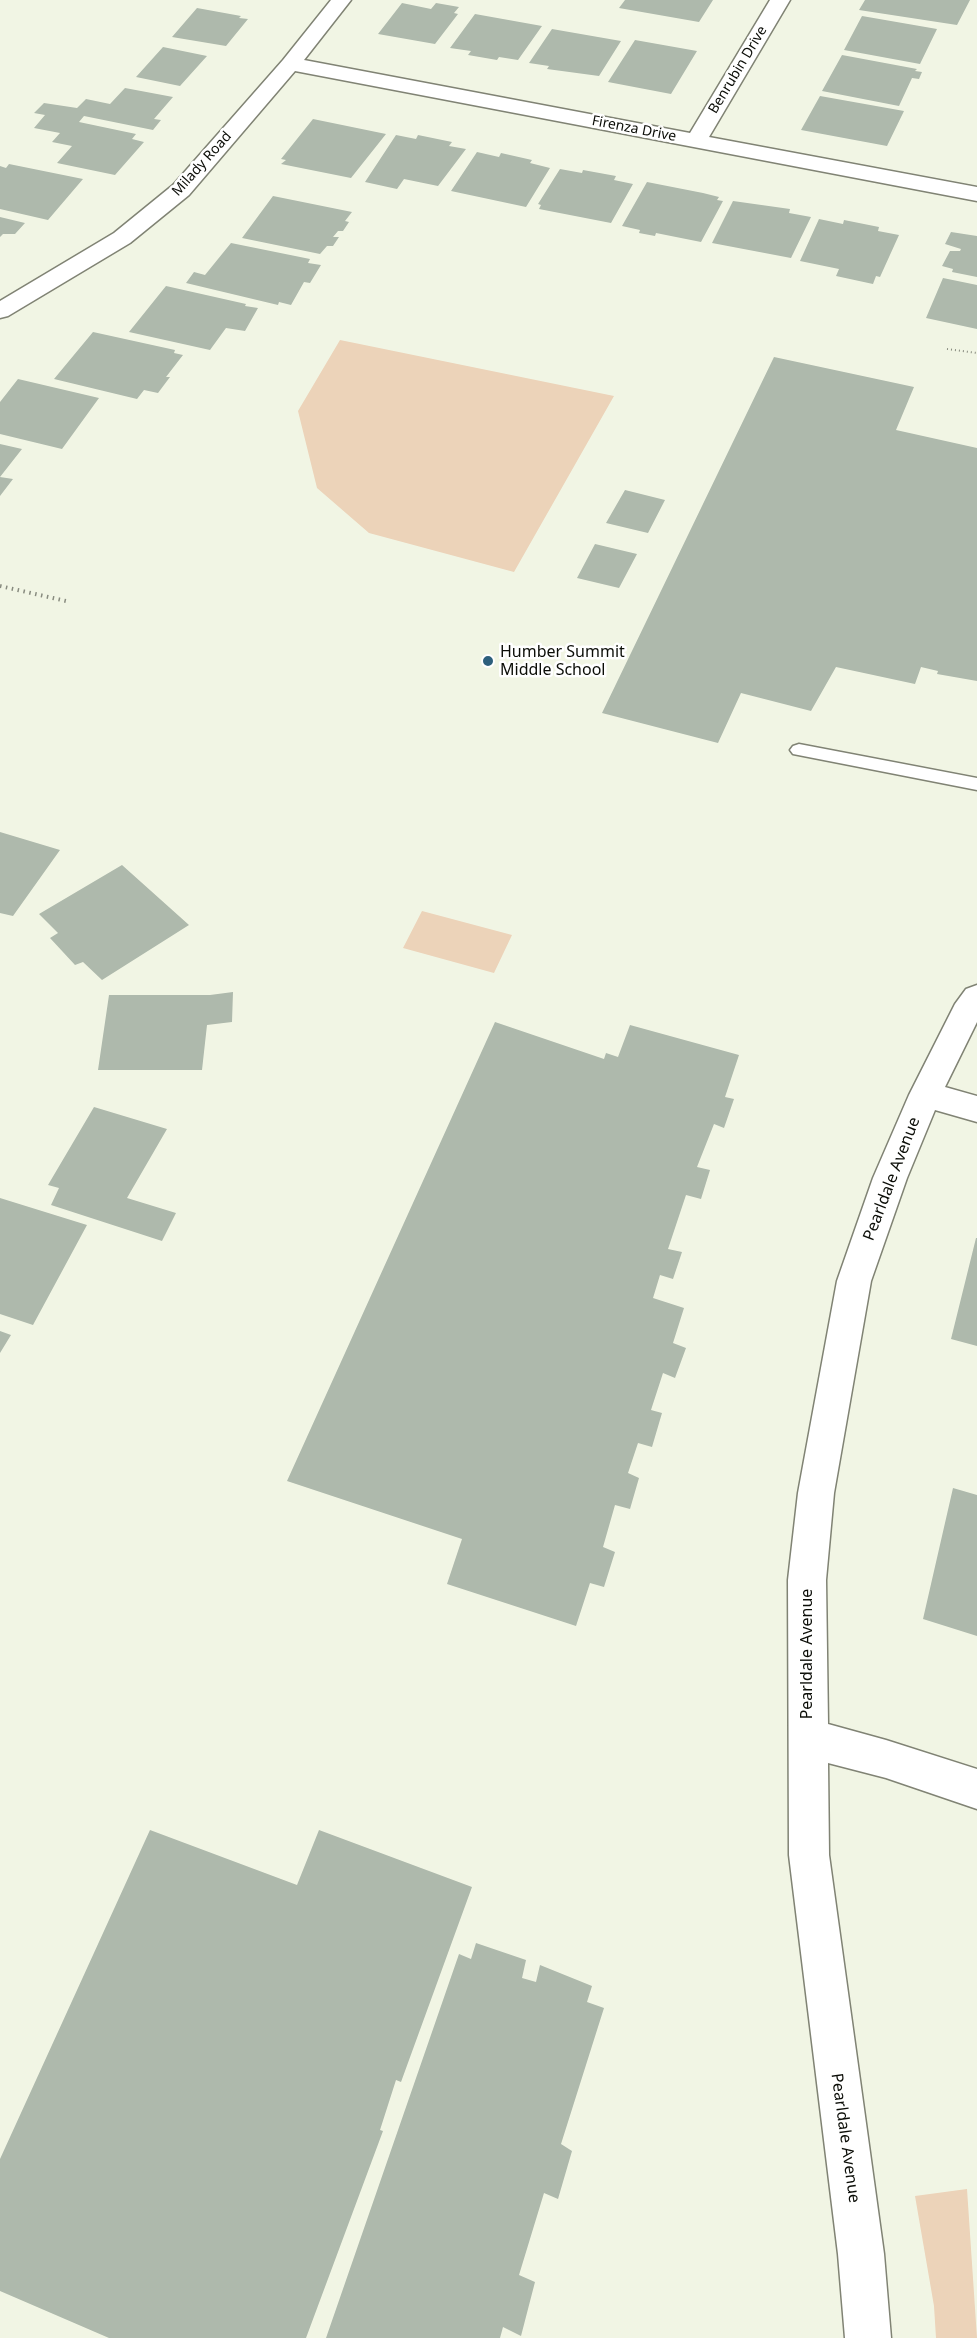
<!DOCTYPE html>
<style>
body{margin:0}
canvas{display:block;background:#f1f5e4}
</style>
<canvas width="977" height="2338"></canvas>
<script>
const g = document.querySelector('canvas').getContext('2d');
g.lineJoin = 'round';
function fillPath(path, color) { g.fillStyle = color; g.fill(path, 'evenodd'); }
const toPath = rows => new Path2D(rows.map(r => 'M' + r).join(''));
function stroke(path, color, width, dash) { g.strokeStyle = color; g.lineWidth = width; g.lineCap = dash ? 'butt' : 'round'; g.setLineDash(dash || []); g.stroke(path); }
function label(font, color, halo, rows, align = 'center') {
  g.font = font + ' "Noto Sans",sans-serif'; g.lineWidth = 5; g.setLineDash([]); g.textBaseline = 'middle'; g.strokeStyle = halo; g.fillStyle = color; for (const [text, x, y, turn = 0] of rows) {
    g.save(); g.translate(x, y); g.rotate((+turn || 0) * Math.PI / 180); g.textAlign = isNaN(turn) ? turn : align; if (halo) g.strokeText(text, 0, 0); g.fillText(text, 0, 0); g.restore();
  }
}
const green = toPath([
 [340,340,614,396,514,572,369,533,317,488,298,411],
 [422,911,512,935,494,973,403,948],
 [967,2189,977,2338,936,2338,934,2306,915,2196]
]);
const building = toPath([
 [625,0,713,0,699,22,619,8],
 [865,0,970,0,957,25,859,10],
 [402,3,431,9,436,3,459,7,454,13,458,14,435,44,378,34],
 [197,8,241,16,239,18,248,19,226,46,172,37],
 [475,14,542,26,518,60,499,57,497,60,468,55,471,51,450,48],
 [862,16,937,29,920,64,844,50],
 [552,29,621,41,599,76,547,69,549,66,529,63],
 [635,40,697,51,671,94,608,82],
 [163,47,207,56,180,86,136,77],
 [842,55,917,69,915,71,922,72,919,79,912,78,899,106,822,91],
 [125,88,173,97,154,119,161,120,153,130,84,116,79,122,136,134,132,139,144,142,115,175,57,163,72,146,52,142,60,133,34,128,45,115,34,113,44,103,77,108,86,99,110,104],
 [820,96,904,111,887,146,801,130],
 [313,119,386,134,351,178,281,164,286,160,281,159],
 [396,135,416,139,418,135,452,142,449,146,466,149,438,186,404,179,397,189,365,182],
 [477,152,499,157,501,153,532,160,530,163,550,168,526,207,451,191],
 [9,164,83,179,48,220,0,209,0,166,6,168],
 [560,169,582,173,583,170,616,176,614,180,633,184,611,223,539,209,541,205,538,204],
 [647,182,703,193,719,197,717,200,723,201,701,242,656,233,655,236,639,233,640,230,622,226],
 [273,196,352,212,345,221,349,222,343,231,338,231,333,237,339,237,333,246,327,246,320,254,242,238],
 [733,201,790,209,789,213,811,217,791,258,712,243],
 [0,217,25,223,15,234,3,234,0,237],
 [819,219,843,224,844,220,879,227,878,231,899,235,880,277,876,276,873,284,836,276,839,269,800,261],
 [951,232,977,236,977,277,952,272,953,269,942,266,950,251,960,251,961,249,945,244],
 [231,243,310,259,308,263,321,265,310,283,304,282,291,305,279,302,278,305,186,283,194,272,205,275],
 [943,278,977,285,977,329,926,318],
 [166,286,246,304,245,306,258,308,245,331,226,328,210,350,129,332],
 [93,332,175,350,174,353,183,355,166,377,170,377,158,393,144,390,137,399,54,379],
 [774,357,914,387,896,430,977,448,977,681,937,674,938,671,921,667,915,684,836,667,811,711,741,693,718,743,602,713],
 [18,379,99,398,62,449,0,434,0,402],
 [0,444,22,449,0,477,13,479,0,496],
 [625,490,665,500,648,533,606,523],
 [595,544,637,554,619,588,577,578],
 [0,832,60,850,13,916,0,913],
 [122,865,189,925,102,980,83,962,75,965,50,938,58,933,39,914],
 [233,992,232,1022,207,1025,202,1070,98,1070,109,995,210,995],
 [495,1022,604,1059,606,1053,618,1057,630,1025,739,1055,725,1097,734,1099,724,1128,714,1124,697,1167,710,1170,701,1199,686,1195,668,1249,682,1252,673,1279,660,1275,653,1298,684,1308,673,1343,686,1348,675,1378,663,1373,651,1410,662,1413,652,1447,638,1443,628,1473,639,1478,630,1509,615,1505,603,1547,615,1552,604,1587,590,1583,576,1626,447,1584,462,1539,287,1481],
 [94,1107,167,1129,127,1198,176,1213,162,1241,51,1205,59,1188,48,1185],
 [0,1198,87,1225,33,1325,0,1314],
 [976,1238,977,1238,977,1346,951,1339],
 [0,1331,11,1335,0,1353],
 [953,1488,977,1495,977,1636,923,1619],
 [150,1830,297,1885,319,1830,472,1887,401,2082,396,2080,380,2130,383,2131,306,2338,109,2338,0,2291,0,2159],
 [476,1943,526,1960,522,1978,536,1982,540,1965,592,1986,587,2002,604,2008,561,2144,572,2151,558,2199,544,2193,519,2275,535,2282,521,2336,503,2327,500,2338,326,2338,459,1954,471,1959]
]);
const pathFar1 = toPath([
 [947,349,977,353]
]);
const path = toPath([
 [0,586,66,601]
]);
const service = toPath([
 [799,744,977,778,977,790,793,754,790,750,793,746,799,744]
]);
const minor = toPath([
 [331,0,351,0,304,60,690,133,770,0,790,0,709,137,977,187,977,201,295,71,189,195,130,243,8,316,0,318,0,301,114,233,173,185,283,60,331,0],
 [977,985,977,1022,945,1087,977,1096,977,1122,935,1110,907,1178,871,1281,834,1493,826,1580,828,1724,886,1740,977,1769,977,1809,886,1778,828,1763,829,1855,884,2254,891,2338,845,2338,838,2254,789,1855,788,1580,798,1493,837,1281,873,1178,909,1095,955,1004,966,989,977,985]
]);
const markers = [
 [488,661,6,"#2d5f7c"]
];
const farStreetnames = [
 ["Benrubin Drive",738,70,-59],
 ["Firenza Drive",634,129,11],
 ["Milady Road",202,164,-48]
];
const poiNames = [
 ["Humber Summit",500,652],
 ["Middle School",500,670]
];
const streetNames = [
 ["Pearldale Avenue",892,1179,-69],
 ["Pearldale Avenue",807,1654,-90],
 ["Pearldale Avenue",845,2138,82]
];
fillPath(green, '#ecd3b9');
fillPath(building, '#aeb9ac');
stroke(service, '#808374', 3);
stroke(minor, '#808374', 3);
stroke(pathFar1, '#888b7f', 2, [1, 3]);
stroke(path, '#888b7f', 4, [1.5, 4.5]);
fillPath(service, '#fff');
fillPath(minor, '#fff');
for (const [x, y, r, color] of markers) { const dot = new Path2D(); dot.arc(x, y, r, 0, 2 * Math.PI); g.fillStyle = color; g.fill(dot); stroke(dot, '#fff', 2); }
label('14px', '#0b0d07', '#fff', farStreetnames);
label('16px', '#0b0d07', '#fff', poiNames, 'left');
label('16px', '#0b0d07', '#fff', streetNames);
</script>
